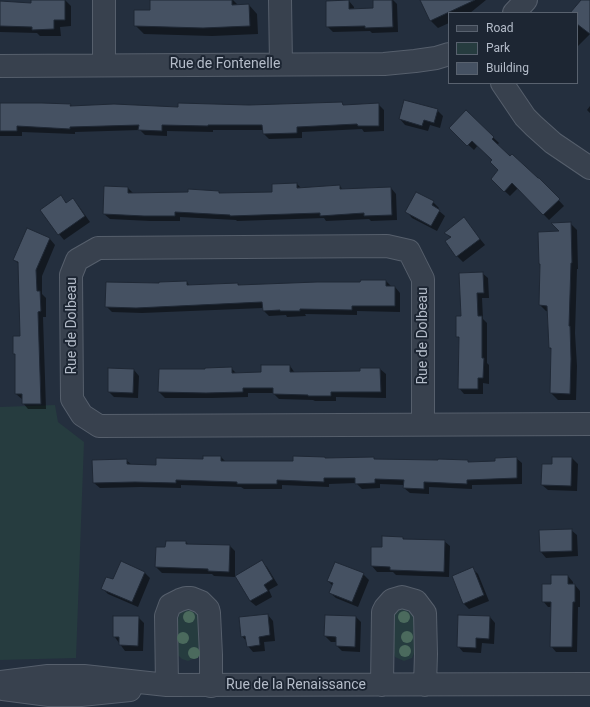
<!DOCTYPE html>
<style>
body{margin:0}
#map{position:relative;width:590px;height:707px;overflow:hidden;background:#242f3e;font-family:Roboto,sans-serif}
canvas{display:block}
.legend{position:absolute;left:448px;top:12px;width:130px;height:72px;box-sizing:border-box;background:#1d2633;border:1px solid #59626f;margin:0;padding:5px 7px;list-style:none;font-size:12px;color:#b4bcc9}
.legend li{display:flex;align-items:center;gap:8px;height:20px}
.legend b{width:20px;border:1px solid #59626f}
</style>
<div id="map">
<canvas width="590" height="707"></canvas>
<ul class="legend">
<li><b style="height:5px;background:#38414e"></b>Road</li>
<li><b style="height:11px;background:#263c3f"></b>Park</li>
<li><b style="height:11px;background:#455162"></b>Building</li>
</ul>
</div>
<script>
const g = document.querySelector('canvas').getContext('2d');
g.lineJoin = 'round';
function fillPath(path, color) { g.fillStyle = color; g.fill(path, 'evenodd'); }
const toPath = rows => new Path2D(rows.map(r => 'M' + r).join(''));
function stroke(path, color, width, dash) { g.strokeStyle = color; g.lineWidth = width; g.lineCap = dash ? 'butt' : 'round'; g.setLineDash(dash || []); g.stroke(path); }
function label(font, color, halo, rows, align = 'center') {
  g.font = font + ' Roboto,sans-serif'; g.lineWidth = 4; g.setLineDash([]); g.textBaseline = 'middle'; g.strokeStyle = halo; g.fillStyle = color; for (const [text, x, y, turn = 0] of rows) {
    g.save(); g.translate(x, y); g.rotate((+turn || 0) * Math.PI / 180); g.textAlign = isNaN(turn) ? turn : align; if (halo) g.strokeText(text, 0, 0); g.fillText(text, 0, 0); g.restore();
  }
}
const green = toPath([
 [55,405,58,422,84,442,76,658,0,660,0,407],
 [190,608,197,613,199,617,200,650,199,655,196,658,188,661,182,659,178,655,177,622,180,611,183,609],
 [402,608,409,609,415,615,415,651,412,658,404,661,395,657,393,650,393,618,395,613]
]);
const shadow = toPath([
 [65,0,71,6,71,26,60,27,61,36,40,36,37,33,0,32,0,2,32,4],
 [151,0,233,0,239,6,249,5,257,14,258,34,212,36,144,34,135,25,151,11],
 [374,0,393,0,397,4,398,32,372,33,370,31,333,32,327,26,349,1,354,7,354,9,374,9],
 [421,0,486,0,470,13,449,13,449,23,438,28,431,21],
 [582,0,590,0,590,34,577,47,577,13,571,13],
 [342,103,344,106,378,104,384,110,384,131,364,132,362,129,302,132,302,138,269,139,264,134,264,130,213,130,213,132,167,131,167,136,145,135,140,130,75,132,75,134,22,132,22,136,0,136,0,104,70,105,72,106,179,108],
 [590,106,590,113,587,110],
 [437,110,443,116,440,128,430,125,428,131,405,125,400,119],
 [466,112,499,143,497,145,510,158,539,179,564,206,549,220,518,188,510,196,492,179,499,170,493,160,478,145,474,150,450,128],
 [297,184,301,188,340,186,343,190,391,188,396,194,397,220,371,221,369,219,326,221,324,218,237,221,236,220,180,217,180,221,150,221,110,219,104,214,128,188,134,194,219,192,221,194,273,193],
 [61,197,67,203,72,199,78,205,90,222,64,240,59,234],
 [433,202,439,208,438,210,445,216,437,231,412,218,407,212],
 [464,219,485,245,463,262,457,256,451,238,445,233],
 [570,223,577,230,578,269,577,269,575,333,577,366,576,400,558,400,551,393,552,350,550,348,549,312,546,311,540,305,561,232],
 [27,229,50,239,55,245,42,276,42,294,46,298,46,317,43,317,46,409,28,409,23,403,23,400,16,394,16,355,14,354,21,336,19,264,14,260],
 [482,273,488,278,489,298,482,298,483,319,487,323,487,363,489,365,489,384,483,383,483,394,464,394,459,388,460,339,457,336,462,317],
 [386,281,392,287,395,287,400,293,400,312,357,311,357,315,305,314,306,316,287,317,286,315,269,316,264,311,263,308,142,313,112,312,106,306,160,285,187,282,190,286,238,284,240,286,361,283],
 [290,366,295,373,361,372,361,369,380,369,386,374,386,398,336,397,336,401,315,401,313,400,279,399,273,393,248,393,248,397,212,398,165,398,159,392,207,370,231,368,237,374,262,373],
 [134,370,139,376,138,398,114,397,109,392],
 [204,457,221,457,226,462,294,462,325,458,467,461,469,463,496,461,516,458,522,463,522,484,472,485,472,489,429,487,429,494,410,493,404,488,404,485,380,484,380,488,362,489,356,483,329,484,329,487,282,485,282,489,244,489,241,487,181,485,181,488,141,487,100,488,94,483,126,460,132,465,157,466,204,460],
 [553,458,572,458,578,464,577,491,548,490,542,485,553,465],
 [571,530,577,535,578,556,546,558,541,552],
 [403,538,405,540,444,541,450,546,449,577,396,575,393,572,377,572,372,566,383,548],
 [186,542,189,545,230,546,235,551,235,577,214,576,212,574,162,573,156,567,166,548],
 [261,561,267,567,278,585,269,590,272,597,256,606,250,601,236,576],
 [336,563,363,574,369,580,358,607,336,598,330,593,333,586,328,581],
 [473,569,478,574,489,601,469,609,464,604],
 [145,573,150,578,138,607,108,594,102,588,113,581],
 [568,576,573,582,573,585,575,585,580,591,580,607,578,607,577,652,556,652,551,646,552,607,548,607,543,601,552,585],
 [268,615,273,621,275,641,264,642,265,651,253,652,248,646,247,642,242,636],
 [138,617,144,623,143,651,125,651,114,636],
 [356,617,361,622,360,652,342,651,337,646,337,642,331,642,325,636],
 [490,617,495,623,494,644,482,643,481,653,463,652,458,646]
]);
const building = toPath([
 [31,0,65,0,65,20,54,20,54,29,32,30,32,27,0,26,0,1,31,3,31,0],
 [150,0,232,0,232,5,249,4,250,26,203,28,134,26,134,10,150,10,150,0],
 [349,0,349,9,373,8,373,0,392,0,393,27,365,28,365,26,326,27,326,1,349,0],
 [420,0,475,0,430,21,420,0],
 [581,0,590,0,590,34,577,24,577,13,570,13,581,0],
 [404,100,438,109,434,123,424,120,422,126,399,119,404,100],
 [342,102,343,105,379,103,379,126,358,126,357,124,297,127,297,133,263,134,262,125,208,125,208,126,162,125,162,131,138,130,139,125,70,127,70,129,17,126,17,131,0,131,0,103,42,103,71,104,70,106,114,104,178,107,178,103,249,105,342,102],
 [466,110,494,137,492,139,510,156,512,154,538,178,539,178,560,199,543,215,512,183,504,192,491,179,498,170,490,162,492,160,472,141,467,146,449,128,466,110],
 [297,183,297,188,340,185,340,189,391,187,392,215,364,216,364,213,320,216,320,213,230,216,230,215,175,212,175,216,144,216,103,214,104,186,128,187,128,193,188,192,188,189,219,191,219,193,272,192,272,184,297,183],
 [416,192,434,201,432,205,440,210,431,226,405,212,416,192],
 [61,195,66,203,73,198,85,216,58,235,40,210,61,195],
 [464,217,480,239,456,257,445,241,451,237,444,233,464,217],
 [571,222,572,263,571,263,569,326,570,326,571,359,570,394,550,393,551,348,549,348,547,306,539,305,540,264,539,264,538,232,559,231,551,223,571,222],
 [27,228,50,238,36,270,37,291,40,291,41,311,38,312,41,404,22,404,22,394,15,394,15,354,13,354,13,336,20,336,18,262,13,260,27,228],
 [483,272,484,293,477,293,478,316,482,316,482,358,484,358,483,378,478,378,478,389,458,389,459,337,456,337,456,316,461,316,459,273,483,272],
 [361,280,386,280,386,286,395,286,395,306,352,306,352,310,300,309,300,311,280,311,280,310,263,311,262,302,136,308,105,307,106,282,159,283,159,282,187,281,187,285,238,283,238,285,317,282,360,282,361,280],
 [261,365,290,365,290,372,360,371,360,368,380,368,381,392,331,392,331,396,308,396,308,395,273,394,273,388,243,388,243,392,206,393,158,392,159,369,205,369,205,368,232,367,232,373,261,372,261,365],
 [108,368,134,369,133,393,108,392,108,368],
 [203,456,221,456,221,461,293,461,293,456,325,457,325,458,374,457,374,459,438,460,438,459,468,460,468,462,495,461,495,458,517,457,517,478,467,480,467,484,424,482,424,489,403,488,404,480,375,479,375,483,355,484,355,478,324,478,324,482,277,480,277,484,237,484,237,482,176,480,176,483,135,482,93,483,92,460,127,459,127,464,156,465,156,458,203,459,203,456],
 [552,457,572,457,571,486,541,485,542,464,552,464,552,457],
 [572,529,572,551,540,552,539,530,572,529],
 [382,536,403,537,403,539,445,540,444,572,390,570,390,567,371,566,371,547,382,547,382,536],
 [166,541,186,541,186,544,230,545,229,572,208,571,208,569,155,567,156,547,165,547,166,541],
 [262,560,273,579,264,585,268,591,250,601,235,576,262,560],
 [121,561,145,572,132,602,101,589,106,577,113,579,121,561],
 [335,562,364,573,352,602,329,593,333,583,327,581,335,562],
 [473,567,484,595,463,604,452,576,473,567],
 [551,575,568,575,568,584,575,584,575,602,573,602,572,647,550,647,551,602,542,602,542,584,551,584,551,575],
 [268,614,270,635,259,637,260,645,247,647,245,636,241,637,239,617,268,614],
 [325,615,356,616,355,647,336,646,336,637,324,636,325,615],
 [458,615,490,616,489,639,476,638,476,648,457,647,458,615],
 [113,616,139,616,138,646,119,645,119,637,113,637,113,616]
]);
const minor = toPath([
 [104,0,104,65],
 [280,0,281,64],
 [514,13,526,0],
 [0,66,384,64,415,61,436,58,449,54],
 [502,83,525,117,534,126,553,143,590,168],
 [423,424,423,279,409,251,387,246,98,248,77,260,71,275,72,399,82,415,99,426,590,424],
 [0,682,48,676,84,676,167,685,590,684],
 [167,685,166,616,170,605,180,600,186,598,191,598,201,602,208,609,209,613,211,655,211,686],
 [382,685,383,612,385,608,392,600,402,597,416,601,425,613,426,654,425,685],
 [3,689,49,695,81,695,130,690]
]);
const trees = [
 [189,617],
 [404,617],
 [407,637],
 [183,638],
 [405,651],
 [194,653]
];
const streetNames = [
 ["Rue de Fontenelle",225,64],
 ["Rue de Dolbeau",72,326,-90],
 ["Rue de Dolbeau",423,336,-90],
 ["Rue de la Renaissance",296,685]
];
fillPath(green, '#263c3f');
fillPath(shadow, '#0007');
fillPath(building, '#455162');
stroke(building, '#1f2835', 1);
stroke(minor, '#565f6c', 24);
stroke(minor, '#38414e', 22);
g.fillStyle = '#4b6a5d';
for (const [x, y] of trees) { g.beginPath(); g.arc(x, y, 6, 0, 2 * Math.PI); g.fill(); }
label('14px', '#b4bcc9', '#1d2633', streetNames);
</script>
